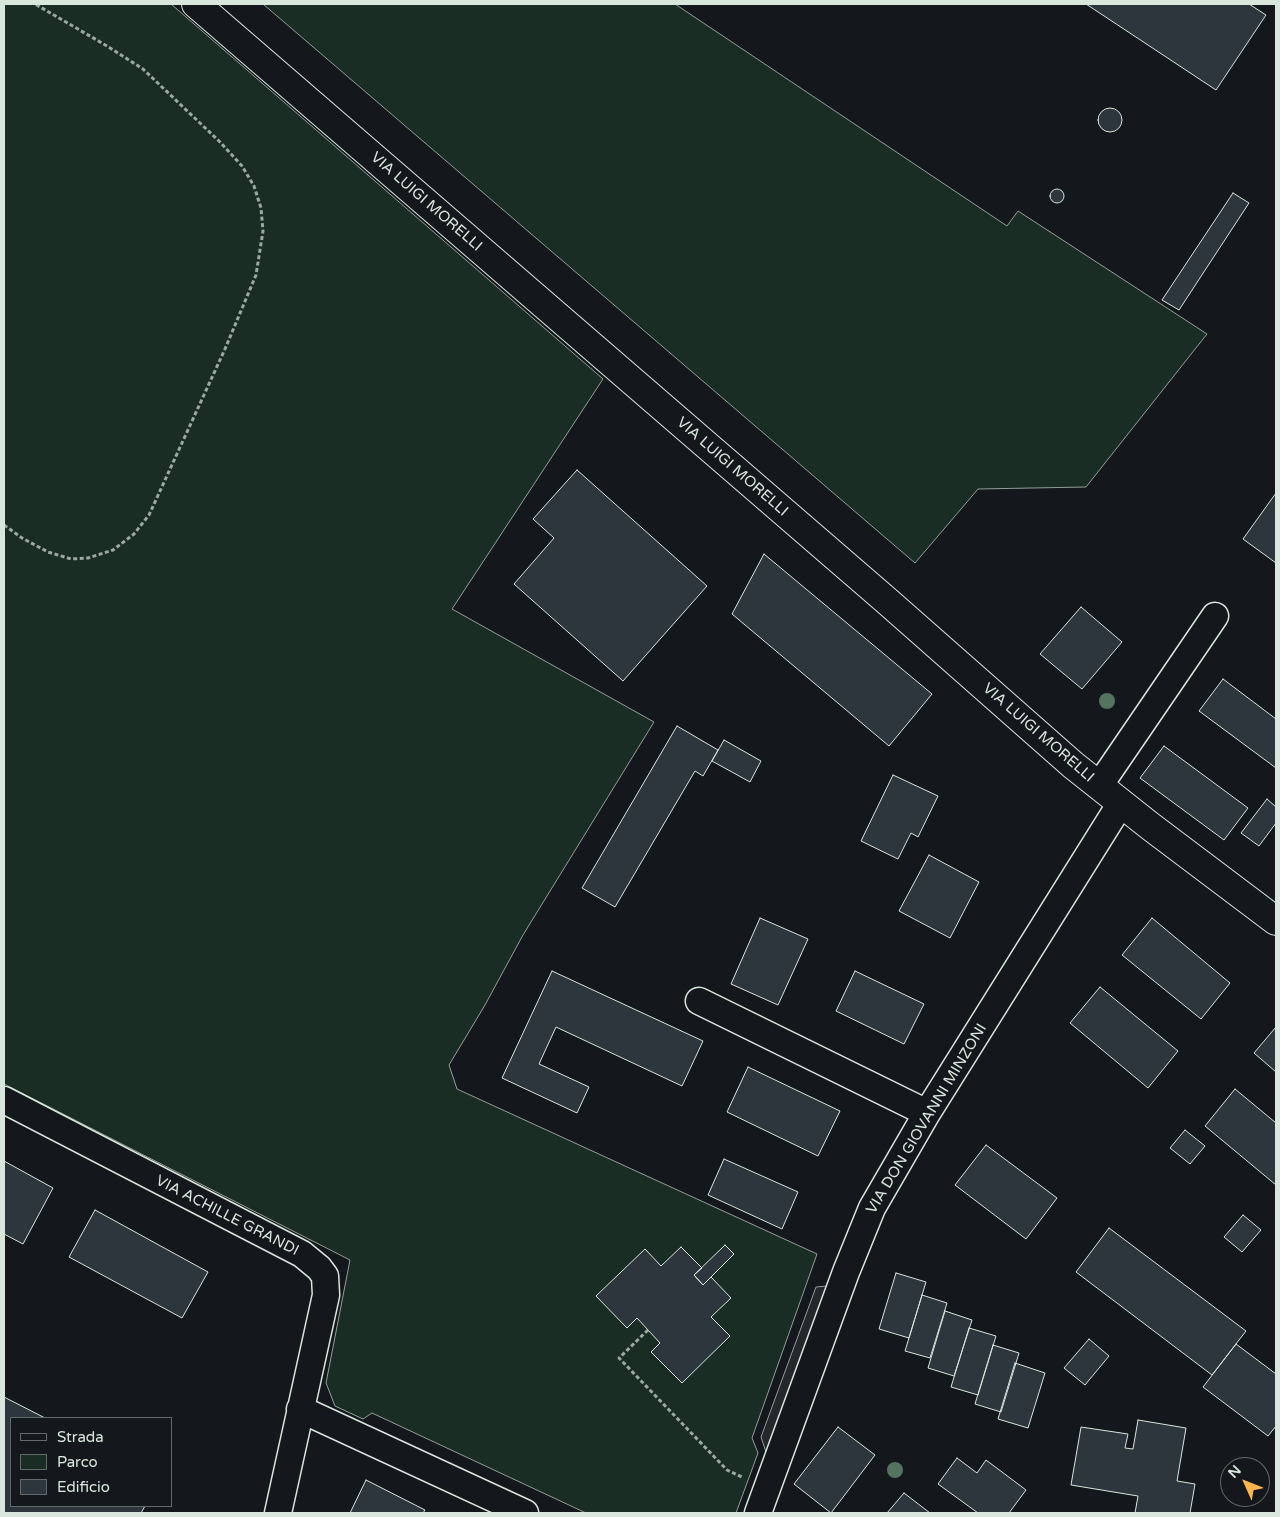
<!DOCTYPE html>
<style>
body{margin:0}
#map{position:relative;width:1280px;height:1517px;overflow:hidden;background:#14181c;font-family:"Varela Round",sans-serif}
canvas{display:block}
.frame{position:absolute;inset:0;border:5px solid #d8e6dc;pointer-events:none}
.legend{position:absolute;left:10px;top:1417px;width:162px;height:90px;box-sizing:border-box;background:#14181c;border:1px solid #626a69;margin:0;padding:6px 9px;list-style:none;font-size:15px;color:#d8e6dc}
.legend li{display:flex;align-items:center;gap:10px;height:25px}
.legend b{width:25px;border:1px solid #626a69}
.north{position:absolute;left:1220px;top:1457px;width:50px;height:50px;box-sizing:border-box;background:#14181c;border:1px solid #626a69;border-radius:50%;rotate:314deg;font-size:14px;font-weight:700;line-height:20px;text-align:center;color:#d8e6dc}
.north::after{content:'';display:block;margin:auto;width:18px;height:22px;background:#ffb74d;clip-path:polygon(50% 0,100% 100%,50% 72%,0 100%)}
</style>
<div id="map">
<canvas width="1280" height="1517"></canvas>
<div class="frame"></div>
<ul class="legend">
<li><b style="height:6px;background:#14181c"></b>Strada</li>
<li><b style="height:14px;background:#1a2d24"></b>Parco</li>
<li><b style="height:14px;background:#2c363c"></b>Edificio</li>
</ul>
<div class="north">N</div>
</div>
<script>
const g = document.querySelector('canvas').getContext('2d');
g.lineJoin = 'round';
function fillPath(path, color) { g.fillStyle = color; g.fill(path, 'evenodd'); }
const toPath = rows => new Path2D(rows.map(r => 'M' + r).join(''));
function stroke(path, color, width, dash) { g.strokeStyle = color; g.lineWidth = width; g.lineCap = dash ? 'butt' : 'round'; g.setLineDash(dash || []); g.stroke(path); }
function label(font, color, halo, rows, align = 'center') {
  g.font = font + ' "Varela Round",sans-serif'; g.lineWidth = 4; g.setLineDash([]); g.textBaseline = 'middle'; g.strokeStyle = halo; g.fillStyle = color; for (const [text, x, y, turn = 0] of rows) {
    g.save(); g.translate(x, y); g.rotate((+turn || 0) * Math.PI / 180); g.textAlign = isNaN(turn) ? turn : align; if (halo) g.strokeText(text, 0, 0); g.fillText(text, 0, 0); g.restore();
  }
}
const green = toPath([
 [4,4,171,4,603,379,452,609,654,722,523,935,485,1005,449,1065,457,1089,817,1254,752,1438,758,1453,736,1513,586,1513,372,1413,363,1419,335,1406,326,1383,350,1260,4,1084,4,4],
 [263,4,675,4,1007,226,1018,211,1207,334,1086,487,978,489,915,563,263,4]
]);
const parking = toPath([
 [827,1286,766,1452,761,1437,816,1287,827,1286]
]);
const building = toPath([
 [1086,4,1249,4,1266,15,1216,90,1086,4],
 '1098 120a12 12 0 1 1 24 0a12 12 0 1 1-24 0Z',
 '1050 196a7 7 0 1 1 14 0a7 7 0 1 1-14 0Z',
 [1233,193,1249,203,1179,310,1162,300,1233,193],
 [577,470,707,586,623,681,514,584,554,538,533,519,577,470],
 [1276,493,1276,563,1243,539,1276,493],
 [764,554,932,694,889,746,732,614,764,554],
 [1081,607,1122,642,1082,689,1040,654,1081,607],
 [1223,679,1276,719,1276,768,1199,711,1223,679],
 [677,726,718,750,703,776,695,771,615,907,582,888,677,726],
 [724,740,761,761,750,782,712,761,724,740],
 [1164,746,1248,808,1224,840,1140,778,1164,746],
 [893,775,938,796,918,837,911,833,898,859,861,841,893,775],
 [1267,799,1276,807,1276,823,1259,846,1241,833,1267,799],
 [929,855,979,882,950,938,899,911,929,855],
 [760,918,808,939,778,1005,731,984,760,918],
 [1152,918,1230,983,1201,1019,1122,955,1152,918],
 [552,971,703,1041,682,1086,556,1027,539,1064,589,1087,577,1113,502,1078,552,971],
 [855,971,924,1004,904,1044,836,1011,855,971],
 [1100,987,1178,1051,1148,1088,1070,1023,1100,987],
 [1276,1027,1276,1072,1254,1053,1276,1027],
 [748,1067,840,1111,818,1156,727,1112,748,1067],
 [1235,1089,1276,1123,1276,1185,1205,1126,1235,1089],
 [1185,1130,1205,1146,1190,1164,1170,1148,1185,1130],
 [986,1145,1057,1198,1026,1239,955,1185,986,1145],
 [724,1159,798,1192,782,1229,708,1195,724,1159],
 [4,1161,53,1188,23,1244,4,1234,4,1161],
 [95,1210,208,1272,182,1318,69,1257,95,1210],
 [1243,1215,1261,1230,1242,1252,1224,1237,1243,1215],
 [1109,1228,1246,1331,1212,1375,1076,1272,1109,1228],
 [725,1245,734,1254,703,1285,694,1275,725,1245],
 [681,1247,702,1268,694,1275,703,1285,711,1277,731,1298,711,1317,730,1336,682,1383,651,1352,660,1343,637,1318,627,1328,596,1296,645,1249,661,1266,681,1247],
 [896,1273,926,1282,909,1338,879,1329,896,1273],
 [922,1295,947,1303,930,1358,905,1351,922,1295],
 [945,1311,972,1320,954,1376,928,1368,945,1311],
 [969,1328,996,1336,978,1395,951,1387,969,1328],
 [1089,1339,1109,1356,1085,1385,1064,1368,1089,1339],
 [1236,1344,1276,1374,1276,1426,1268,1436,1203,1387,1236,1344],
 [993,1345,1019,1353,1001,1412,975,1404,993,1345],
 [1015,1363,1045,1373,1028,1428,998,1419,1015,1363],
 [4,1397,45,1418,11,1418,11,1506,145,1506,141,1513,4,1513,4,1397],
 [1138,1420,1186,1428,1177,1481,1195,1484,1190,1513,1135,1513,1138,1496,1071,1485,1081,1427,1128,1434,1125,1448,1133,1449,1138,1420],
 [838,1427,875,1455,831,1513,794,1484,838,1427],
 [957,1458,977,1473,986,1460,1026,1490,1009,1513,978,1513,938,1484,957,1458],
 [366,1480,425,1510,423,1513,350,1513,366,1480],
 [904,1493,930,1513,887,1513,904,1493]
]);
const path = toPath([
 [4,525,22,538,48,552,71,559,88,558,113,550,134,534,149,515,225,349,256,275,263,231,261,208,254,186,242,166,220,142,143,69,107,46,35,4],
 [648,1330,619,1358,727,1470,742,1477]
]);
const street = toPath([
 [1099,786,1215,616],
 [699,1001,927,1113],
 [4,1100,302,1254,319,1268,325,1276,326,1295,278,1513],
 [300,1409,525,1513],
 [758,1513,846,1272,872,1208,927,1113,1121,803]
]);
const secondary = toPath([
 [196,4,887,601,1073,765,1150,826,1276,921]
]);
const trees = [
 [1107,701],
 [895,1470]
];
const streetNames = [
 ["VIA LUIGI MORELLI",426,202,41],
 ["VIA LUIGI MORELLI",732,467,41],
 ["VIA LUIGI MORELLI",1038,733,41],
 ["VIA DON GIOVANNI MINZONI",927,1119,-59],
 ["VIA ACHILLE GRANDI",227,1216,27]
];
fillPath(green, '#1a2d24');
stroke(green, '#939e99', 1);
fillPath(parking, '#24282b');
stroke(parking, '#939e99', 1);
fillPath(building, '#2c363c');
stroke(building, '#d8e6dc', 1);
stroke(street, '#d8e6dc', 29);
stroke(secondary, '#d8e6dc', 30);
stroke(path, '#9da8a2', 3, [4, 2.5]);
stroke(street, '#14181c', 26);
stroke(secondary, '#14181c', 28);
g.fillStyle = '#55745f';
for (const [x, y] of trees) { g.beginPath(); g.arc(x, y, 8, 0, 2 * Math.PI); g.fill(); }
label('15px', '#d8e6dc', '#14181c', streetNames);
</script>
